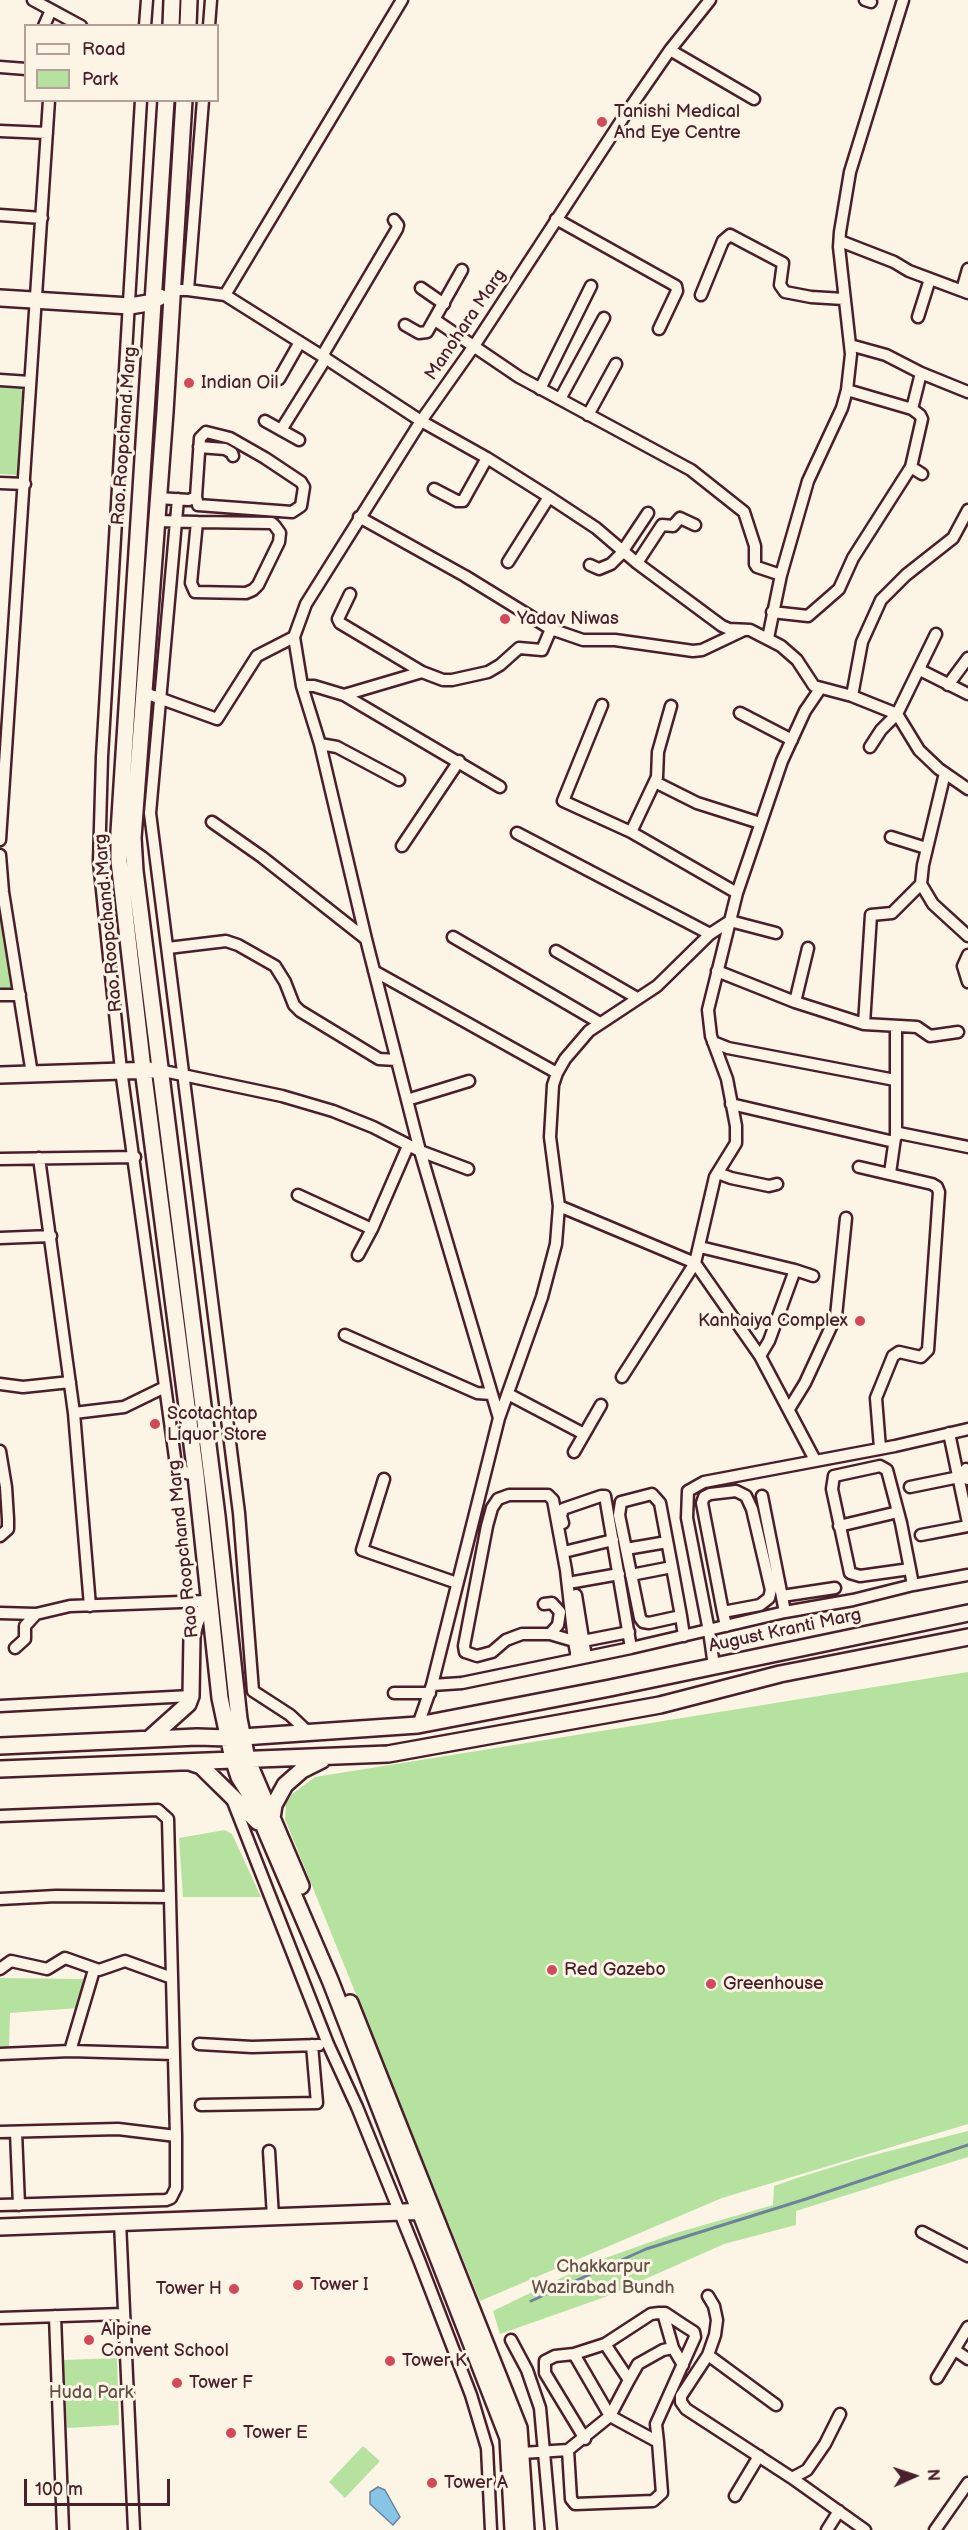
<!DOCTYPE html>
<style>
body{margin:0}
#map{position:relative;width:968px;height:2530px;overflow:hidden;background:#fcf5e5;font-family:"Balsamiq Sans",sans-serif}
canvas{display:block}
.legend{position:absolute;left:24px;top:24px;width:195px;height:78px;box-sizing:border-box;background:#fcf5e5;border:2px solid #b59f9b;margin:0;padding:8px 10px;list-style:none;font-size:18px;color:#4a1f2b}
.legend li{display:flex;align-items:center;gap:12px;height:30px}
.legend b{width:30px;border:2px solid #b59f9b}
.north{position:absolute;left:884px;top:2446px;width:60px;height:60px;-webkit-text-stroke:4px #fcf5e5;paint-order:stroke;rotate:87deg;font-size:16px;font-weight:700;line-height:24px;text-align:center;color:#4a1f2b}
.north::after{content:'';display:block;margin:auto;width:21px;height:27px;background:#4a1f2b;clip-path:polygon(50% 0,100% 100%,50% 72%,0 100%)}
.scale{position:absolute;left:24px;top:2479px;width:146px;height:27px;box-sizing:border-box;border:3px solid #4a1f2b;border-top:0;padding-left:8px;font-size:18px;line-height:21px;white-space:nowrap;color:#4a1f2b;-webkit-text-stroke:4px #fcf5e5;paint-order:stroke}
</style>
<div id="map">
<canvas width="968" height="2530"></canvas>
<ul class="legend">
<li><b style="height:8px;background:#fcf5e5"></b>Road</li>
<li><b style="height:16px;background:#b6e2a0"></b>Park</li>
</ul>
<div class="north">N</div>
<div class="scale">100 m</div>
</div>
<script>
const g = document.querySelector('canvas').getContext('2d');
g.lineJoin = 'round';
function fillPath(path, color) { g.fillStyle = color; g.fill(path, 'evenodd'); }
const toPath = rows => new Path2D(rows.map(r => 'M' + r).join(''));
function stroke(path, color, width, dash) { g.strokeStyle = color; g.lineWidth = width; g.lineCap = dash ? 'butt' : 'round'; g.setLineDash(dash || []); g.stroke(path); }
function label(font, color, halo, rows, align = 'center') {
  g.font = font + ' "Balsamiq Sans",sans-serif'; g.lineWidth = 6; g.setLineDash([]); g.textBaseline = 'middle'; g.strokeStyle = halo; g.fillStyle = color; for (const [text, x, y, turn = 0] of rows) {
    g.save(); g.translate(x, y); g.rotate((+turn || 0) * Math.PI / 180); g.textAlign = isNaN(turn) ? turn : align; if (halo) g.strokeText(text, 0, 0); g.fillText(text, 0, 0); g.restore();
  }
}
const green = toPath([
 [0,385,23,386,17,475,0,474],
 [0,918,1,918,12,988,0,988],
 [968,1672,968,2124,722,2198,480,2301,285,1819,286,1803,292,1794,315,1777],
 [225,1830,232,1834,261,1897,183,1897,179,1838],
 [0,1978,84,1979,78,2008,10,2013,9,2047,0,2047],
 [968,2131,968,2157,796,2211,796,2225,724,2244,605,2297,500,2334,493,2311,594,2262,676,2233,773,2205,774,2186,797,2178,862,2158],
 [117,2358,119,2425,67,2428,63,2360],
 [363,2446,380,2461,345,2498,329,2482]
]);
const water = toPath([
 [378,2487,385,2490,400,2517,393,2525,370,2504,370,2492,378,2487]
]);
const stream = toPath([
 [531,2301,646,2249,806,2199,968,2145]
]);
const street = toPath([
 [33,0,81,26],
 [865,0,871,2],
 [44,26,51,10],
 [145,26,147,0],
 [209,26,211,0],
 [670,50,754,99],
 [0,67,26,69],
 [141,100,102,757,99,862,121,1070,176,1465,186,1473,196,1475],
 [0,131,47,133],
 [0,215,42,218],
 [556,219,676,286,677,291,659,329],
 [840,241,894,262,909,271,968,293],
 [421,288,444,304],
 [173,290,188,290,225,295,322,356,421,421,487,458,549,497,596,528,637,563,722,626,729,629,750,630,781,646,797,660,814,686,852,696,897,714,919,750,939,769,968,789],
 [188,290,203,100],
 [962,290,968,269],
 [225,295,402,0],
 [701,295,723,241,730,235,783,263,780,285,785,292,811,297,844,299],
 [918,317,930,279],
 [435,320,519,377,691,470,744,512,755,546,755,564,757,567,781,575],
 [405,325,419,333,427,332,462,270],
 [850,345,886,355,921,373,968,392],
 [322,356,397,229,398,225,394,220],
 [279,379,300,342],
 [0,380,30,382],
 [540,389,591,286],
 [560,399,604,318],
 [912,409,921,373],
 [588,415,616,364],
 [265,421,299,440],
 [281,430,326,358],
 [199,447,225,449,232,453,233,456],
 [911,467,922,474],
 [0,483,25,484],
 [434,489,457,501,463,501,487,458],
 [158,498,189,500,196,497,200,438,206,432,230,438,265,458,301,482,304,487,301,506,292,512,198,505,196,497],
 [178,499,150,813,239,1513,253,1691,290,1715,309,1733],
 [359,517,465,576,551,629],
 [156,521,197,522,272,523,275,526,280,533,279,542,258,585,253,590,246,593,195,592,191,583,197,522],
 [508,562,549,497],
 [637,563,662,525,673,526,680,518,695,525],
 [590,565,599,569,611,564,620,555,648,513],
 [350,594,338,619,340,623,422,672,443,680,452,680,488,672,500,665,519,648,542,650,551,629,583,640,615,640,693,651,702,650,742,631],
 [772,612,808,616,839,589,853,558,911,467,922,419,920,415,912,409,847,390],
 [768,638,781,575,808,481,842,408,847,390,851,354,839,247,840,232,850,172,903,0],
 [920,670,968,694],
 [948,685,968,658],
 [302,686,314,686,344,695,422,672],
 [145,693,217,719,257,656,294,637],
 [344,695,500,787],
 [852,696,862,642,881,600,906,575,953,538,968,510],
 [602,705,563,801,631,832,737,893],
 [740,713,792,740],
 [320,744,337,747,399,780],
 [870,747,881,730,897,714,936,634],
 [945,773,923,865,921,884,933,904,968,936],
 [655,782,697,803,760,823],
 [212,822,262,857,366,939],
 [631,832,657,777,658,752,671,706],
 [517,833,710,934],
 [891,837,926,848],
 [0,840,49,100],
 [402,846,459,761],
 [0,855,3,892,32,1074],
 [453,937,600,1023],
 [168,948,226,941,238,945,275,966,285,982,294,1005,300,1011,379,1059,397,1060],
 [556,951,637,998],
 [968,955,963,966,968,982],
 [374,971,557,1073],
 [717,971,795,1002,864,1024,917,1027,930,1036,958,1032],
 [0,995,20,995],
 [795,1002,808,948],
 [864,1024,871,915,892,913,921,884],
 [713,1042,728,1048,895,1080],
 [159,1070,282,1096,333,1111,373,1127,420,1151,468,1169],
 [407,1100,469,1081],
 [731,1104,894,1142],
 [896,1135,896,1027],
 [39,1158,74,1413,90,1606],
 [0,1159,135,1157],
 [859,1167,932,1184,937,1187,939,1192,928,1350,921,1357,899,1352,893,1356,876,1398,880,1448],
 [718,1173,731,1178,769,1186,777,1184],
 [890,1173,895,1138,899,1133,968,1147],
 [298,1195,372,1229],
 [559,1206,695,1263,760,1356,815,1460],
 [0,1238,51,1236],
 [700,1247,795,1270,769,1341,760,1356],
 [358,1255,372,1229,408,1146],
 [795,1270,813,1276],
 [345,1335,477,1393,491,1394],
 [622,1377,695,1263,715,1177,736,1143,736,1126,727,1079,711,1036,708,1010,730,921,776,933],
 [0,1384,23,1387,70,1382],
 [508,1394,584,1434],
 [789,1409,805,1383,836,1316,846,1218],
 [74,1413,124,1407,165,1387],
 [499,1418,420,1151,366,939,320,744,302,686,294,637,306,604,421,421,474,346,625,115,670,50,710,0],
 [949,1433,968,1523],
 [0,1451,6,1487,8,1519,8,1529,0,1536],
 [574,1452,601,1405],
 [966,1469,968,1479],
 [384,1479,362,1550,457,1583],
 [910,1487,959,1477],
 [762,1496,785,1612],
 [563,1523,561,1516,563,1509,601,1496,605,1496,631,1648],
 [839,1526,898,1512],
 [921,1535,968,1526],
 [626,1549,667,1542],
 [568,1551,613,1540],
 [910,1569,860,1576,850,1573,832,1489,834,1476,880,1466,887,1470,901,1523,910,1569,913,1585],
 [631,1575,672,1567],
 [574,1582,619,1574],
 [576,1595,586,1657],
 [782,1596,835,1588],
 [544,1604,552,1603,560,1612,558,1625,550,1634],
 [723,1612,760,1605,769,1598,771,1590,752,1509,746,1496,736,1491,710,1494,704,1497,702,1503,723,1612,726,1626],
 [0,1613,36,1614],
 [681,1616,649,1623,643,1622,640,1618,619,1515,621,1502,652,1494,660,1503,672,1567,681,1616,684,1636],
 [574,1641,550,1634,522,1634,506,1640,492,1652,477,1656,465,1652,464,1646,487,1526,492,1508,498,1499,509,1495,548,1495,553,1500,566,1570,574,1641,575,1647,576,1652,576,1659],
 [583,1641,629,1632],
 [15,1648,25,1639,25,1626,36,1614,70,1606,208,1601],
 [714,1666,709,1631,687,1518,688,1491,704,1482,895,1446,968,1429],
 [432,1685,462,1683,631,1648,785,1612,853,1600,913,1585,968,1575],
 [394,1693,430,1693],
 [0,1706,191,1696],
 [418,1725,432,1685,499,1418,542,1297,556,1244,559,1206,550,1137,553,1085,557,1073,565,1059,589,1031,657,986,710,934,730,921,737,893,782,761,805,711,820,689],
 [232,1799,328,2044,357,2107,419,2260,471,2395,487,2448,491,2530],
 [0,1816,158,1810,168,1819,176,2136,176,2188,171,2198,166,2200,0,2205],
 [0,1899,56,1896,170,1897],
 [0,1969,11,1961,47,1969,65,1958,99,1970,125,1961,172,1978],
 [199,2044,252,2047,319,2045],
 [70,2051,94,1970],
 [0,2054,70,2051,174,2054],
 [201,2105,317,2103,312,2045],
 [0,2132,118,2129,176,2136],
 [16,2132,19,2205],
 [269,2151,273,2217],
 [120,2222,134,2530],
 [922,2232,968,2256],
 [708,2296,714,2306,717,2320,715,2335,708,2355,681,2396,681,2402,686,2409,792,2478,865,2530],
 [663,2313,673,2348],
 [55,2316,63,2530],
 [0,2318,123,2314],
 [511,2340,527,2370,540,2408,551,2530],
 [605,2344,629,2380,610,2416],
 [955,2350,968,2359],
 [574,2354,610,2416],
 [708,2355,776,2405],
 [937,2378,968,2327],
 [629,2380,638,2364,663,2350,673,2348,683,2365],
 [585,2439,545,2373,545,2361,555,2356,574,2354,605,2344,651,2314,659,2313,665,2313,683,2325,694,2332,695,2337,656,2424,658,2442],
 [522,2453,568,2450,610,2416,658,2442,662,2493,653,2501,575,2504,571,2499,568,2450],
 [792,2478,807,2470,825,2444,840,2414],
 [735,2496,759,2456],
 [827,2530,839,2511],
 [935,2530,968,2483]
]);
const secondary = toPath([
 [171,26,172,0],
 [188,26,189,0],
 [166,100,119,832,119,861,143,1069,196,1475,220,1698,233,1759,239,1777,251,1796,330,1980,508,2438,513,2530],
 [184,100,165,412,133,838,135,871,217,1516,239,1719,247,1759,301,1886],
 [0,298,130,306,148,303,160,297],
 [0,1075,153,1070],
 [149,1739,188,1704,191,1696,192,1636,195,1623,198,1616,209,1607],
 [0,1746,197,1737,228,1738,418,1725,610,1688,968,1613],
 [189,1762,201,1766,209,1774,258,1822],
 [0,1769,388,1754,660,1705,780,1674,968,1637],
 [272,1818,274,1805,285,1785,302,1770,322,1760],
 [350,2003,519,2428,526,2530],
 [0,2227,429,2211]
]);
const markers = [
 [602,122,6,"#d1495b"],
 [189,383,6,"#d1495b"],
 [505,619,6,"#d1495b"],
 [860,1321,6,"#d1495b"],
 [155,1424,6,"#d1495b"],
 [552,1970,6,"#d1495b"],
 [711,1984,6,"#d1495b"],
 [298,2285,6,"#d1495b"],
 [234,2289,6,"#d1495b"],
 [89,2340,6,"#d1495b"],
 [390,2361,6,"#d1495b"],
 [177,2383,6,"#d1495b"],
 [231,2433,6,"#d1495b"],
 [432,2483,6,"#d1495b"]
];
const poiNames = [
 ["Tanishi Medical",614,112],
 ["And Eye Centre",614,133],
 ["Indian Oil",201,383],
 ["Yadav Niwas",517,619],
 ["Kanhaiya Complex",848,1321,"right"],
 ["Scotachtap",167,1414],
 ["Liquor Store",167,1435],
 ["Red Gazebo",564,1970],
 ["Greenhouse",723,1984],
 ["Tower I",310,2285],
 ["Tower H",222,2289,"right"],
 ["Alpine",101,2330],
 ["Convent School",101,2351],
 ["Tower K",402,2361],
 ["Tower F",189,2383],
 ["Tower E",243,2433],
 ["Tower A",444,2483]
];
const streetNames = [
 ["Manohara Marg",466,325,-56],
 ["Rao Roopchand Marg",125,436,-86],
 ["Rao Roopchand Marg",109,923,-95],
 ["Rao Roopchand Marg",184,1549,-96],
 ["August Kranti Marg",785,1631,-12]
];
const parkNames = [
 ["Chakkarpur",603,2267],
 ["Wazirabad Bundh",603,2288],
 ["Huda Park",91,2393]
];
fillPath(green, '#b6e2a0');
fillPath(water, '#86c5e6');
stroke(water, '#6e839b', 1.5);
stroke(stream, '#6e839b', 3);
stroke(street, '#4a1f2b', 15);
stroke(secondary, '#4a1f2b', 20);
stroke(street, '#fcf5e5', 10);
stroke(secondary, '#fcf5e5', 15);
for (const [x, y, r, color] of markers) { const dot = new Path2D(); dot.arc(x, y, r, 0, 2 * Math.PI); g.fillStyle = color; g.fill(dot); stroke(dot, '#fcf5e5', 2); }
label('18px', '#4a1f2b', '#fcf5e5', poiNames, 'left');
label('18px', '#4a1f2b', '#fcf5e5', streetNames);
label('18px', '#655048', '#fcf5e5', parkNames);
</script>
